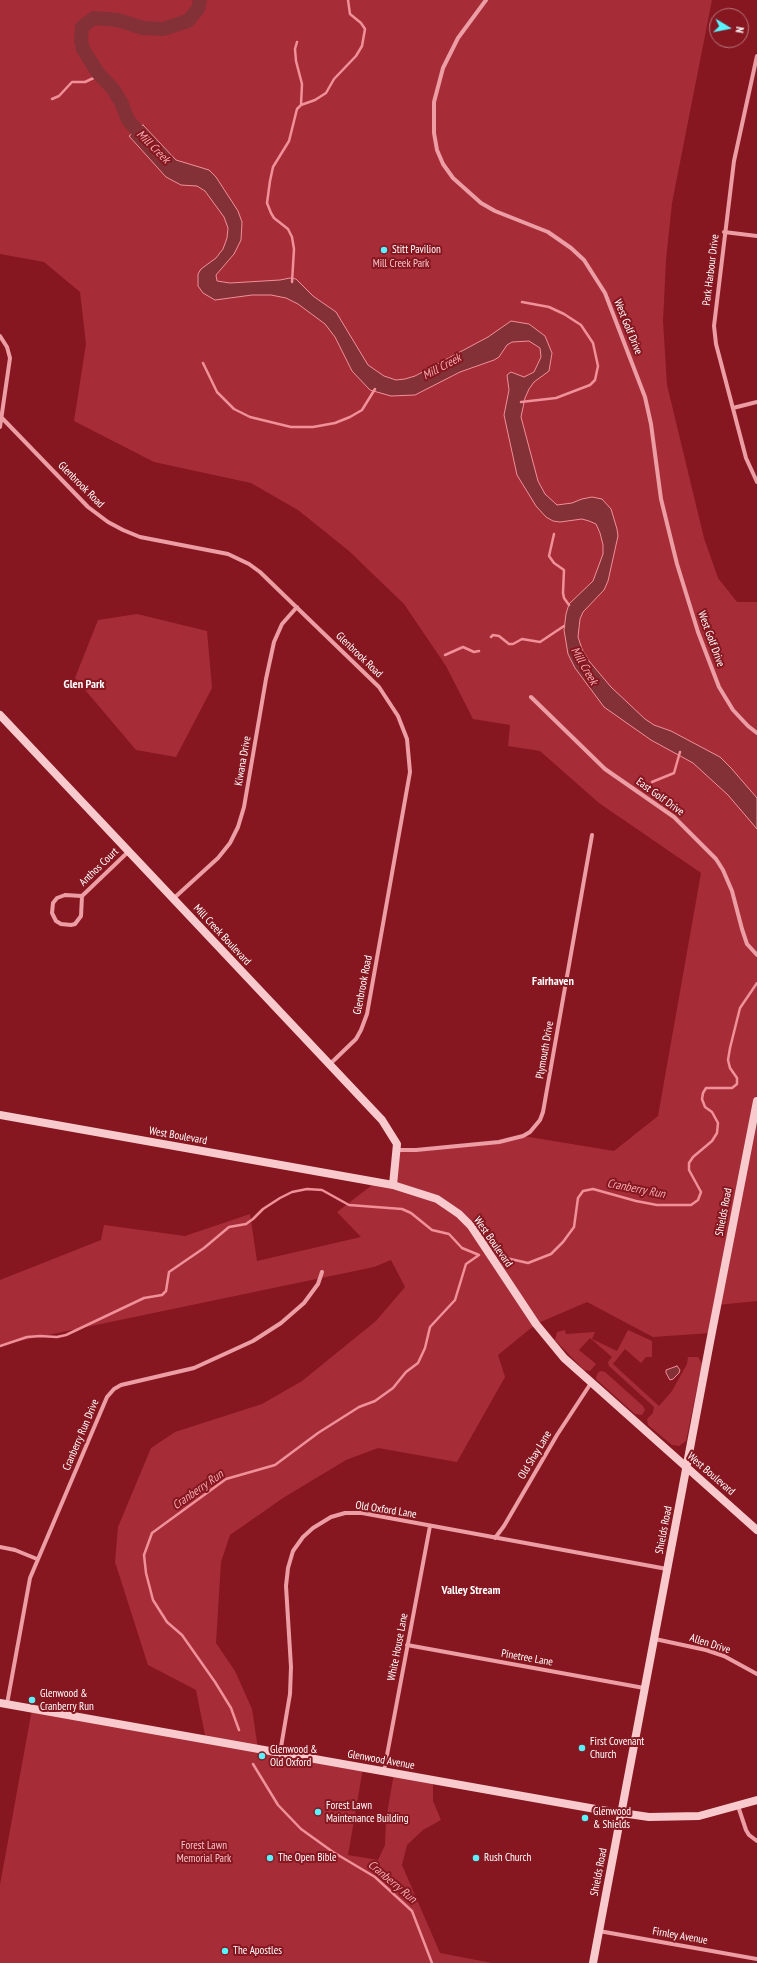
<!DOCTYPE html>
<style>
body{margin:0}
#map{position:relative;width:757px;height:1963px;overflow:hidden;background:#861720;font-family:"PT Sans Narrow",sans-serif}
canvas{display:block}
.north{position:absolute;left:709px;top:8px;width:40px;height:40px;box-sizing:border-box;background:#861720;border:1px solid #b67479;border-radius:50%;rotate:100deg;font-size:11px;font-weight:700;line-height:16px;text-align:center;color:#fff}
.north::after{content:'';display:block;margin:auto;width:14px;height:18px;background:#59f3ff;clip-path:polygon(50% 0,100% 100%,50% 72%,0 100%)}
</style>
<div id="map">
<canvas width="757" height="1963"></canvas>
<div class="north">N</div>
</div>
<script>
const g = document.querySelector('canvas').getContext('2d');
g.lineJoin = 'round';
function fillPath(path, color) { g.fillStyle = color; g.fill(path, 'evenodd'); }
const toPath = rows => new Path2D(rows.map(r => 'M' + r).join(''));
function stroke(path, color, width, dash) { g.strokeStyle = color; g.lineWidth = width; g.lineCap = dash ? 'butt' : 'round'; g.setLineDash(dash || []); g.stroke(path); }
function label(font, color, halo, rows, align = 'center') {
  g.font = font + ' "PT Sans Narrow",sans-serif'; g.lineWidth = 4; g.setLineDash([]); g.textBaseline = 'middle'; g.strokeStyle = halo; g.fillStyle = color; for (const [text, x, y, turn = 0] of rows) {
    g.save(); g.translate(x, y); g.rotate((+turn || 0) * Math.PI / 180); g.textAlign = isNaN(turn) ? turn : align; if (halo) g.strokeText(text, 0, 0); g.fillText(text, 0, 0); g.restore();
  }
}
const green = toPath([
 [0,0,712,0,672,203,666,260,663,321,667,385,704,538,718,578,737,602,757,602,757,1301,717,1305,711,1333,653,1337,587,1302,536,1324,498,1355,505,1377,457,1462,378,1448,346,1460,283,1498,230,1535,221,1562,216,1643,235,1671,252,1709,258,1749,363,1768,348,1855,378,1860,385,1845,386,1820,394,1773,433,1780,433,1801,441,1820,423,1830,407,1845,402,1865,440,1953,492,1963,0,1963,0,1885,32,1709,206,1740,196,1690,148,1665,115,1562,118,1527,151,1448,175,1432,262,1404,302,1381,376,1321,405,1287,391,1260,374,1267,0,1345,0,1280,101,1240,104,1225,185,1236,250,1214,257,1261,361,1237,337,1212,376,1182,393,1185,398,1150,499,1142,523,1136,614,1151,658,1116,701,873,599,803,540,751,508,746,510,725,473,719,446,666,404,604,349,551,298,510,251,483,154,462,74,421,86,344,80,292,44,262,0,254],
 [137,614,207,631,212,688,176,757,136,750,75,678,98,620],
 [565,1330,566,1334,595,1332,592,1339,617,1351,628,1330,652,1341,652,1357,646,1357,641,1363,625,1349,613,1364,659,1406,672,1391,687,1364,688,1357,698,1357,702,1364,686,1441,679,1446,672,1445,648,1425,647,1419,653,1413,654,1407,609,1366,608,1362,612,1357,590,1338,579,1350,596,1364,590,1371,584,1370,555,1340,557,1332],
 [600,1371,605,1372,643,1406,645,1410,642,1415,635,1414,596,1379,597,1374]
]);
const water = toPath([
 [143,125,176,160,209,170,216,177,238,211,242,222,241,240,234,254,216,275,217,281,230,283,280,280,290,278,296,279,313,296,336,312,368,365,384,376,396,380,405,379,415,376,488,337,511,321,529,324,545,336,552,353,549,371,534,382,529,389,525,398,521,417,538,481,545,494,557,505,572,503,582,499,592,497,602,499,611,509,617,529,618,536,608,581,604,590,583,612,580,619,578,637,582,649,589,661,611,687,645,719,654,725,671,731,720,757,731,768,757,798,757,829,728,795,693,763,651,740,604,707,575,668,568,654,564,630,566,614,569,604,593,581,603,554,603,545,600,533,596,524,589,521,582,519,560,522,553,521,546,517,536,506,517,475,504,415,509,390,507,375,511,372,524,377,534,372,541,357,540,348,529,341,512,342,507,345,499,357,494,360,460,372,415,395,391,396,370,390,352,371,335,337,325,324,298,304,286,298,271,295,252,295,215,300,203,293,198,286,198,274,201,269,216,258,223,249,227,238,228,228,224,217,205,191,197,186,181,185,166,177,129,136,143,125],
 [677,1366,680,1370,679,1373,673,1379,670,1380,666,1373,666,1370,677,1366]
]);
const stream = toPath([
 [297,42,295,49,296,61,302,84,301,105],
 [52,99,59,96,72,82,85,82,100,75],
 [292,282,294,249,292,237,288,229,274,218,271,213,267,203,270,181,273,167,289,141,297,109,301,105,315,100,326,93,334,79,356,56,362,46,365,29,361,23,350,14,348,0],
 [203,363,217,392,234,409,250,417,291,427,313,427,335,423,350,417,362,410,375,389],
 [521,402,556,398,590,385,595,380,598,366,593,343,581,325,564,314,549,307,522,302],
 [554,534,549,556,554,563,564,570,563,593,564,598,569,605],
 [491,637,493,635,499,636,509,644,513,644,522,639,540,642,564,626],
 [445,655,463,647,474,652,479,651],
 [652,782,674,773,680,752],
 [506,1258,528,1263,551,1254,563,1242,574,1227,578,1198,583,1191,593,1189,636,1201,657,1205,691,1205,698,1200,701,1192,689,1170,689,1163,693,1157,712,1141,717,1133,718,1123,712,1112,705,1107,702,1099,703,1093,706,1088,732,1088,737,1084,737,1078,730,1068,728,1060,730,1048,740,1008,757,983],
 [0,1346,27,1337,40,1336,57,1337,66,1335,144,1298,162,1295,166,1291,169,1272,204,1248,229,1227,246,1224,253,1219,263,1209,280,1198,292,1192,307,1189,322,1190,349,1205,402,1209,411,1213,432,1230,449,1234,462,1248,479,1255],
 [239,1730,231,1708,215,1682,182,1635,167,1622,153,1600,146,1573,144,1555,152,1533,226,1479,275,1465,318,1433,359,1407,375,1401,393,1388,406,1372,418,1363,425,1348,430,1327,455,1300,466,1264,479,1255],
 [253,1764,278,1805,301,1829,333,1852,375,1877,412,1911,432,1963]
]);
const river = toPath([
 [149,144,128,120,121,102,113,89,98,73,83,49,81,40,82,27,94,18,118,20,143,28,163,29,188,21,198,9,200,0]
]);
const street = toPath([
 [486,0,458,38,443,68,434,102,434,133,437,150,443,164,453,178,481,203,495,211,548,232,571,248,584,260,605,293,645,397,651,424,661,499,677,564,698,632,719,687,733,710,748,726,757,733],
 [757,56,734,161,714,326,716,344,746,458,757,482],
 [724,232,757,236],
 [0,336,7,347,10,358,0,427],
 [733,408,757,402],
 [2,418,88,507,108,522,123,530,140,537,228,554,249,564,260,572,379,687,398,716,407,739,410,772,367,1014,361,1030,356,1039,330,1064],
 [531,697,605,769,674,817,716,859,723,870,732,891,742,929,747,944,757,955],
 [65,895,82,896,81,916,75,924,71,925,61,924,56,921,52,913,53,903,57,898,65,895],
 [82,896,128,852],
 [173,899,218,858,230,843,238,827,244,807,266,679,274,642,282,624,297,607],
 [398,1150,416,1150,499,1142,523,1136,530,1132,540,1120,543,1112,592,835],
 [495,1538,504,1526,557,1435,591,1383],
 [0,1547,15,1550,37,1559],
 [655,1639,706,1650,724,1656,757,1674],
 [407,1645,644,1688],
 [7,1704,30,1578,107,1397,114,1389,121,1385,194,1368,253,1341,281,1323,304,1303,318,1284,322,1272],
 [280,1753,290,1694,291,1667,286,1586,288,1568,293,1551,303,1537,313,1528,331,1517,345,1513,362,1513,667,1569],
 [384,1771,430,1526],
 [738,1806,746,1830,749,1835,757,1841],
 [599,1931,757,1959]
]);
const secondary = toPath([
 [0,715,382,1120,397,1144,393,1185],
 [0,1115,393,1185,437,1199,459,1214,471,1226,536,1324,564,1358,757,1530],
 [0,1703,601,1810,649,1817,699,1816,757,1800],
 [593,1963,710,1342,757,1101]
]);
const markers = [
 [384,250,4,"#59f3ff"],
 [32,1700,4,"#59f3ff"],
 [582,1748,4,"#59f3ff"],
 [262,1756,4,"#59f3ff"],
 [318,1812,4,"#59f3ff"],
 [585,1818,4,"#59f3ff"],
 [270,1858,4,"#59f3ff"],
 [476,1858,4,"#59f3ff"],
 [225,1951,4,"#59f3ff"]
];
const poiNames = [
 ["Stitt Pavilion",392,250],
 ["Glenwood &",40,1694],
 ["Cranberry Run",40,1707],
 ["First Covenant",590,1742],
 ["Church",590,1755],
 ["Glenwood &",270,1750],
 ["Old Oxford",270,1763],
 ["Forest Lawn",326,1806],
 ["Maintenance Building",326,1819],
 ["Glenwood",593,1812],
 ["& Shields",593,1825],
 ["The Open Bible",278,1858],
 ["Rush Church",484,1858],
 ["The Apostles",233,1951]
];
const parkNames = [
 ["Mill Creek Park",401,264],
 ["Forest Lawn",204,1846],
 ["Memorial Park",204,1859]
];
const streetNames = [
 ["Park Harbour Drive",711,270,-83],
 ["West Golf Drive",628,327,68],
 ["Glenbrook Road",81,485,45],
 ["West Golf Drive",711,639,70],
 ["Glenbrook Road",359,655,44],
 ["Kiwana Drive",243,761,-80],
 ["East Golf Drive",660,797,36],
 ["Anthos Court",99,867,-44],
 ["Mill Creek Boulevard",222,935,47],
 ["Glenbrook Road",363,985,-79],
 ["Plymouth Drive",545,1050,-80],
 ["West Boulevard",178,1136,10],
 ["Shields Road",724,1212,-79],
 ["West Boulevard",493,1242,55],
 ["Cranberry Run Drive",81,1435,-67],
 ["Old Shay Lane",535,1455,-59],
 ["West Boulevard",711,1474,41],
 ["Old Oxford Lane",386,1510,9],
 ["Shields Road",664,1530,-79],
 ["Allen Drive",710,1644,18],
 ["White House Lane",398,1647,-79],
 ["Pinetree Lane",527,1658,10],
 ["Glenwood Avenue",381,1760,10],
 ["Shields Road",599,1872,-79],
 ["Firnley Avenue",680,1936,10]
];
const waterNames = [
 ["Mill Creek",153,147,45],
 ["Mill Creek",442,367,-28],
 ["Mill Creek",584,666,60],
 ["Cranberry Run",636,1189,11],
 ["Cranberry Run",198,1490,-35],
 ["Cranberry Run",392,1882,40]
];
const neighbourhoodNames = [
 ["Glen Park",84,685],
 ["Fairhaven",553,982],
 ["Valley Stream",471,1591]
];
fillPath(green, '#a62d38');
fillPath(water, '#833136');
stroke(water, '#f09099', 1);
stroke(stream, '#f09099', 2.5);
stroke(river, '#833136', 14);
stroke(street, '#ed9da4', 4);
stroke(secondary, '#f9cacd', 8);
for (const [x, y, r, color] of markers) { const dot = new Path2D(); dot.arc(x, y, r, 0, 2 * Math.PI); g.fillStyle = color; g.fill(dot); stroke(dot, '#861720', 1.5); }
label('11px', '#fff', '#861720', poiNames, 'left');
label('11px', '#fac3c8', '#861720', parkNames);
label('11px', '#fff', '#861720', streetNames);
label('italic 12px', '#f5a9b0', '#861720', waterNames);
label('bold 12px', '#fff', '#861720', neighbourhoodNames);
</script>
